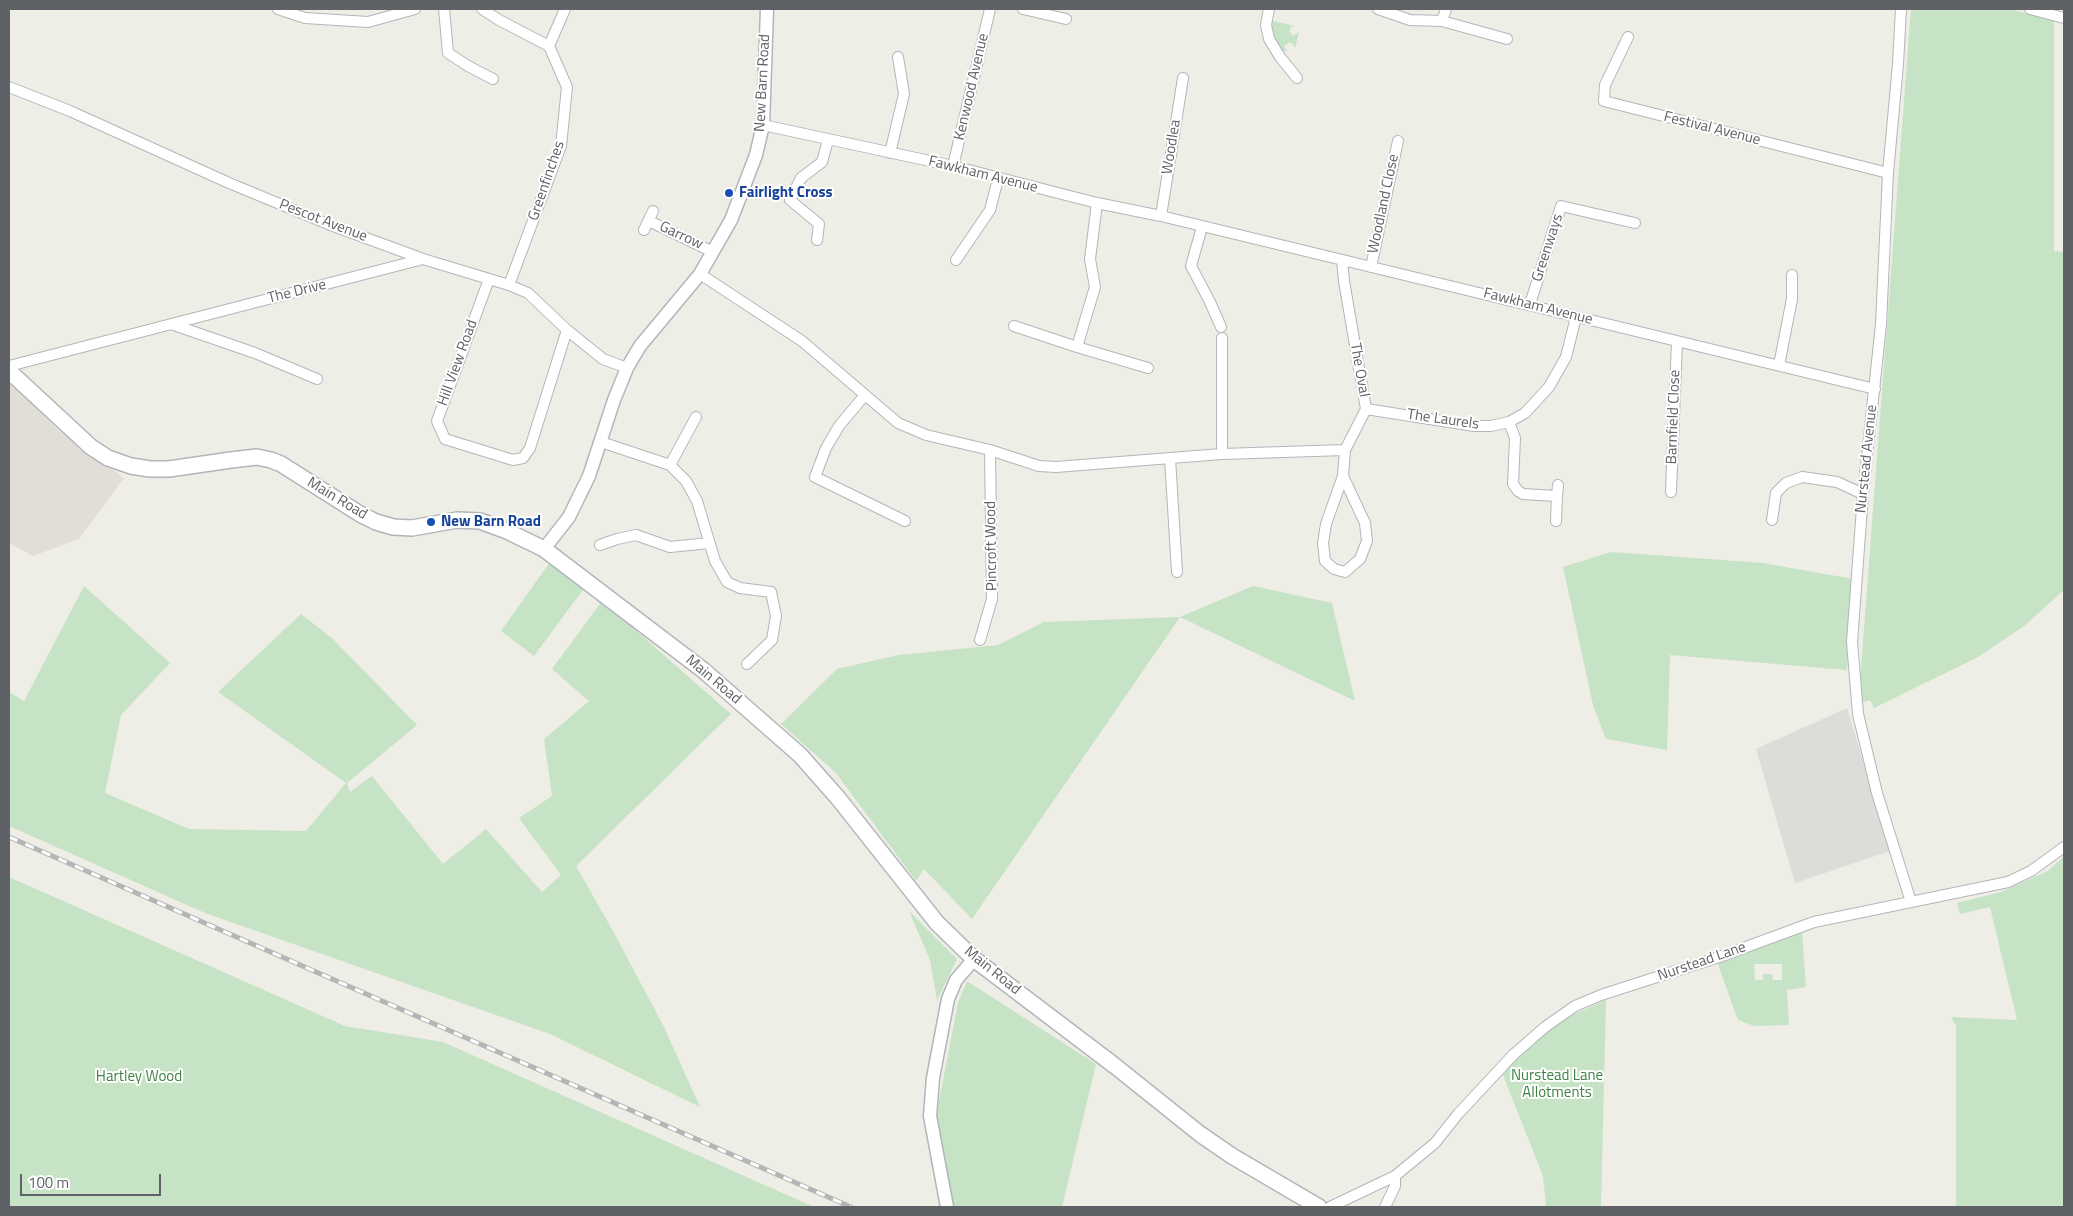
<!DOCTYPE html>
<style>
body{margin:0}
#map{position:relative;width:2073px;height:1216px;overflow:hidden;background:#eeede6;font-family:"Titillium Web",sans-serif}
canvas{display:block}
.frame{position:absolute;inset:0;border:10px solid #5e6165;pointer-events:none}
.scale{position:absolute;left:20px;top:1174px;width:141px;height:22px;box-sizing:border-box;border:2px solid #5e6165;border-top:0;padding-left:6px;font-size:15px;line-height:18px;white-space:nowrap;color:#5e6165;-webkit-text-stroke:4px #fff;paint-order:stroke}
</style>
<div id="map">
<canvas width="2073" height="1216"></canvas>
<div class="frame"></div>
<div class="scale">100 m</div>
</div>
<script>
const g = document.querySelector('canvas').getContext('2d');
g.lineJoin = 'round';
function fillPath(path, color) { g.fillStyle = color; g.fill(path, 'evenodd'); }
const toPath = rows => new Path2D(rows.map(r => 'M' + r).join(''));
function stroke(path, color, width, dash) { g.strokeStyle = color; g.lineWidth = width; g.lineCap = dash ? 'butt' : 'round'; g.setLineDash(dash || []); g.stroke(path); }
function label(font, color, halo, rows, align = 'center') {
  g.font = font + ' "Titillium Web",sans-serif'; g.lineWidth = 4; g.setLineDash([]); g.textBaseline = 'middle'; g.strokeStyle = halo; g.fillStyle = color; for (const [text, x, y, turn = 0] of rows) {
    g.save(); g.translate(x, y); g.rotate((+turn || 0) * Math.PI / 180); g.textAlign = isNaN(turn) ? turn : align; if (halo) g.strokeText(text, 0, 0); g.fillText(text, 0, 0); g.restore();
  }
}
const industrial = toPath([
 [1847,708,1890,851,1795,883,1756,749]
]);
const education = toPath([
 [9,377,56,428,124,478,79,539,33,556,9,543]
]);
const green = toPath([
 [1911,9,2008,9,2054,20,2054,251,2064,252,2064,590,2024,626,1978,657,1874,708,1870,700,1860,703,1861,668],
 [1274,21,1295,26,1291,27,1289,31,1293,36,1299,32,1295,48,1292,43,1288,43,1284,46,1287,51,1281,51,1274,41,1270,22],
 [1611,552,1763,563,1853,579,1847,670,1670,655,1667,750,1606,739,1593,705,1563,567],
 [550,562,585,587,534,656,501,631],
 [84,586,170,663,121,715,105,793,189,829,306,831,346,783,218,692,301,614,332,638,417,725,347,783,350,792,372,776,443,864,486,829,542,892,561,875,519,818,552,796,544,739,589,701,552,669,602,601,731,714,576,866,613,931,664,1027,700,1107,550,1034,205,913,9,826,9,692,24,701],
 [1253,586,1332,603,1355,701,1180,617,972,919,924,869,916,881,836,773,781,724,837,669,899,655,998,645,1044,622,1180,617],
 [2064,856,2064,1207,1956,1207,1956,1026,1951,1017,2017,1020,1990,907,1960,914,1957,903,2001,892,2048,871],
 [9,877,345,1026,443,1042,814,1207,9,1207],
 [909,911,957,959,937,1000,930,960],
 [1802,932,1806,987,1787,990,1789,1025,1754,1026,1738,1020,1717,962],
 [1754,964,1782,964,1782,980,1773,980,1772,974,1763,974,1763,980,1755,980],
 [967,981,1096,1064,1062,1207,949,1207,936,1116,958,1003],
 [1606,1000,1601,1207,1546,1207,1543,1176,1503,1075,1519,1054,1540,1037,1570,1016]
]);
const minor = toPath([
 [278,9,305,18,368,22,415,9],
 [444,9,448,53,468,66,493,79],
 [482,9,499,20,549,46],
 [1023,9,1066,19],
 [1269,9,1266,25,1269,39,1280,57,1297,78],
 [1378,9,1410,20,1442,21,1507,39],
 [1901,9,1898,64,1888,173,1881,324,1863,494,1852,642,1858,714,1877,793,1911,902],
 [2030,9,2064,18],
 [1442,21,1446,9],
 [1628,37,1605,85,1604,101,1888,173],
 [549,46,565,9],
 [9,87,70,111,229,183,328,224,423,259,509,285,528,293,567,330,603,359,627,368],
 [763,125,953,166,1097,203,1161,216,1875,389],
 [890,153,904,94,898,57],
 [953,166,990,9],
 [1161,216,1183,78],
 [649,221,713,252],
 [1202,227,1191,266,1210,302,1221,327],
 [644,230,653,211],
 [817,240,819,224,790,200,801,178,822,162,828,140],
 [956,260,990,210,998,179],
 [1342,260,1344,281,1366,409,1345,450,1343,476,1365,523,1367,541,1360,559,1345,572,1334,569,1325,561,1323,543,1326,524,1343,476],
 [1371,267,1398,141],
 [700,274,802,341,898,423,926,435,990,450,1039,466,1056,467,1222,454,1345,450],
 [489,279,437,421,445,439,513,460,523,458,530,448,567,330],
 [509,285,561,146,567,87,549,46],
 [1530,304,1561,206,1635,223],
 [171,324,255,353,317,379],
 [1014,326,1077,347,1148,368],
 [1222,338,1222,454],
 [1077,347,1095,287,1090,259,1097,203],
 [1779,365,1792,299,1792,275],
 [9,366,423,259],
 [865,395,839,426,826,448,815,477,905,521],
 [1366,409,1474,426,1491,426,1509,422,1525,413,1549,387,1566,357,1576,317],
 [1509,422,1515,438,1513,484,1518,491,1523,494,1557,496,1556,521],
 [601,442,670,465,686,481,697,501,715,561,727,582,740,588,771,592,776,616,772,640,747,664],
 [1170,458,1177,572],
 [670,465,696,417],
 [1671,492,1677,342],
 [1557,496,1558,485],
 [1772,520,1776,493,1786,483,1802,477,1837,482,1863,494],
 [600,545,617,539,636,535,670,547,709,543],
 [980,640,992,599,990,450],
 [1330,1207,1395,1176],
 [1385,1207,1395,1186,1395,1176,1435,1143,1458,1114,1513,1055,1545,1027,1575,1006,1601,995,1719,957,1814,922,2008,882,2031,871,2064,847]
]);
const tertiary = toPath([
 [544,549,569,517,589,476,614,400,627,368,640,346,700,274,731,220,756,155,763,125,767,9],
 [947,1207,930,1116,933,1078,948,999,956,980,974,959]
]);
const secondary = toPath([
 [9,371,91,447,108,458,131,466,150,469,169,469,231,460,257,457,271,460,281,464,360,514,376,522,393,527,412,528,457,520,480,521,507,531,544,549,703,670,800,755,838,798,937,923,974,959,1115,1066,1200,1134,1232,1156,1319,1207]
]);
const rail = toPath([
 [9,837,851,1207]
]);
const markers = [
 [729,193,5,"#1a4fb4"],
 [431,522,5,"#1a4fb4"]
];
const streetNames = [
 ["New Barn Road",763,83,-87],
 ["Kenwood Avenue",972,87,-77],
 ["Festival Avenue",1712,129,14],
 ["Woodlea",1172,147,-81],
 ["Fawkham Avenue",983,175,14],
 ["Greenfinches",547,181,-71],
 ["Woodland Close",1384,204,-78],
 ["Pescot Avenue",323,221,21],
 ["Garrow",681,236,25],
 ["Greenways",1548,248,-72],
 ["The Drive",297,292,-14],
 ["Fawkham Avenue",1538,307,14],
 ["Hill View Road",458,363,-70],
 ["The Oval",1359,370,80],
 ["Barnfield Close",1674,417,-88],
 ["The Laurels",1443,420,8],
 ["Nurstead Avenue",1867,459,-84],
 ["Main Road",337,499,31],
 ["Pincroft Wood",992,546,-91],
 ["Main Road",713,680,40],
 ["Nurstead Lane",1702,962,-19],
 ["Main Road",992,971,39]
];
const transitNames = [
 ["Fairlight Cross",739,193],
 ["New Barn Road",441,522]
];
const parkNames = [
 ["Nurstead Lane",1557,1076],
 ["Allotments",1557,1093],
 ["Hartley Wood",139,1077]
];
fillPath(industrial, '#dddcd8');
fillPath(education, '#e1ded8');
fillPath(green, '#c6e3c6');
stroke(minor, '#b3b6b9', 12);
stroke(tertiary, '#b3b6b9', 15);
stroke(secondary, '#b2b5b9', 18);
stroke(minor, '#fff', 10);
stroke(tertiary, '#fff', 12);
stroke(secondary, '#fff', 15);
stroke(rail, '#b4b5b5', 5);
stroke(rail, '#fff', 3, [9]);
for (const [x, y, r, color] of markers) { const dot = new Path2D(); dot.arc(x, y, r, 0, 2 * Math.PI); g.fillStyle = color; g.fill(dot); stroke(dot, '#fff', 2); }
label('15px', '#5e6165', '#fff', streetNames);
label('bold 15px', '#164399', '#fff', transitNames, 'left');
label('15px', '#3f8243', '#fff', parkNames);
</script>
